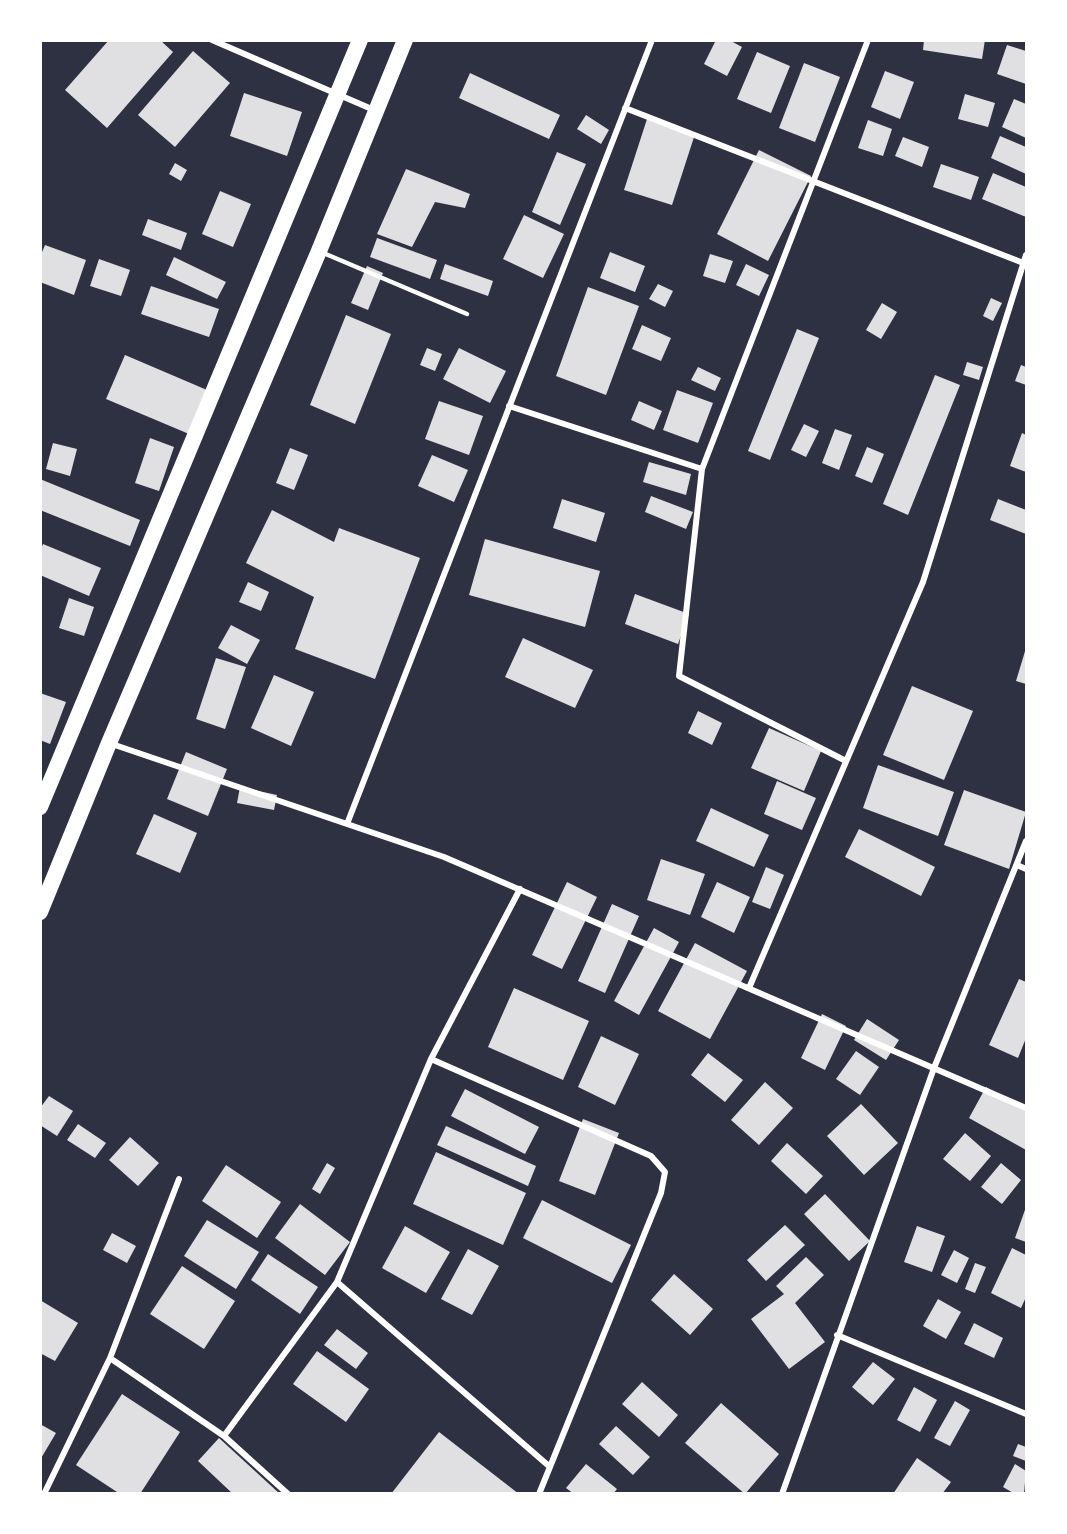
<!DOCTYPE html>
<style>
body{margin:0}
#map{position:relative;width:1067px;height:1534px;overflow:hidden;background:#2d3142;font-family:"Noto Serif",serif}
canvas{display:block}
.frame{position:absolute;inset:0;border:42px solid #fff;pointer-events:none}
</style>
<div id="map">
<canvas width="1067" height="1534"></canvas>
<div class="frame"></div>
</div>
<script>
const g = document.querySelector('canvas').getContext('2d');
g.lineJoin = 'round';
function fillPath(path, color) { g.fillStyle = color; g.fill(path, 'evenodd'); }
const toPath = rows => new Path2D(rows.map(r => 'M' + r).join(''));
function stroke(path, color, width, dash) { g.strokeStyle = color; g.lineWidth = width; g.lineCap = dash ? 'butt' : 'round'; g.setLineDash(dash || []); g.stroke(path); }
const building = toPath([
 [109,40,160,40,173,52,107,128,65,90],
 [716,40,729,40,742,47,727,76,704,64],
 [924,40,985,40,982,59,923,50],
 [1007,45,1026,51,1026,84,997,74],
 [193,51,230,83,175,147,138,115],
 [757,52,790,66,771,113,737,99],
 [804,63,840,77,815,142,779,128],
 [885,71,914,82,900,119,871,107],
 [470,73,560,115,549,139,459,98],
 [244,93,302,112,287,156,230,136],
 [965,94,995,103,988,127,958,119],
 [1014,99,1026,104,1026,138,1002,127],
 [586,115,609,130,601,144,577,129],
 [647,119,695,134,672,205,624,190],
 [868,120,892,129,883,156,858,148],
 [1000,136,1026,147,1026,174,991,158],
 [903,137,929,147,922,167,895,156],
 [759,150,811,176,768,261,717,234],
 [557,152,586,164,560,225,532,212],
 [175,163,187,170,181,181,169,174],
 [941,164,979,177,971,200,933,187],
 [406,169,470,194,465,208,435,202,412,247,377,234],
 [993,173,1026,187,1026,217,982,199],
 [220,191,251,204,233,247,202,234],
 [524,215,564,234,543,278,503,259],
 [148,219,187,233,181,250,142,235],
 [377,238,437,260,430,279,370,257],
 [45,245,86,260,74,295,40,282,40,257],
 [610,252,645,266,635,292,600,278],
 [710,254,733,261,725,283,703,276],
 [174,257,226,282,217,299,166,275],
 [99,259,130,270,121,296,90,286],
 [445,264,493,281,488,296,440,279],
 [746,264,769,275,759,296,736,285],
 [367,266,383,273,368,310,351,303],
 [658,284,673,291,665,307,649,299],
 [151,286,219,309,209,337,141,314],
 [588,287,639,306,606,395,556,376],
 [991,298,1002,303,993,321,983,316],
 [882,303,897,312,881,339,866,330],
 [346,315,391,334,355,424,310,405],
 [642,325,671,338,661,361,632,349],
 [797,329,819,338,770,460,748,451],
 [427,348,442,354,435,371,420,365],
 [459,348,506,371,490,403,443,379],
 [125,355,207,390,189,434,106,399],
 [967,362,983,367,979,380,963,375],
 [1021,365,1026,367,1026,385,1015,381],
 [698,367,721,378,715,391,691,380],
 [935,375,960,385,908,515,883,504],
 [677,390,713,403,698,443,663,430],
 [439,401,483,416,469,455,425,439],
 [639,401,662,411,654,430,631,420],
 [804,424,819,431,806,457,791,450],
 [835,429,852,435,839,470,822,463],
 [1022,433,1026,435,1026,472,1010,466],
 [150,438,174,447,159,491,135,483],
 [53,443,77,449,70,476,46,469],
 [867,447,884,454,872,483,855,476],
 [290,448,308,455,294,490,276,483],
 [432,455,468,470,454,502,418,486],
 [649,462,691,474,686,495,643,482],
 [40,479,140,520,130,546,40,510],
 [651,496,693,512,686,529,645,512],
 [562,499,605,513,596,542,553,528],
 [998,499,1026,510,1026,534,990,520],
 [272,510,334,542,339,528,420,558,375,679,295,649,314,597,246,563],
 [485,539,600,571,585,627,469,595],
 [43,544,101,568,89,596,40,575,40,551],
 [248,582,269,592,261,611,239,602],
 [635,594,689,614,678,644,625,624],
 [69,598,94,607,84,636,59,628],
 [231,625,260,640,247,664,218,648],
 [523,638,593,670,575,708,505,677],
 [1026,648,1026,684,1016,681],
 [216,658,246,667,225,729,196,719],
 [274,675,314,692,291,746,251,728],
 [912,686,973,711,944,780,883,755],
 [40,693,66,702,50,744,40,740],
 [698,711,722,723,712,745,688,733],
 [769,728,821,751,804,791,751,768],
 [186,752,227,769,208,816,167,799],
 [878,765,954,792,938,836,863,808],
 [777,781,816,798,802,830,764,814],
 [240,787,277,795,274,810,237,803],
 [964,790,1026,812,1009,869,944,845],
 [711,808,769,835,754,867,696,841],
 [154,814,197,833,180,873,136,854],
 [859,829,935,867,921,896,845,857],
 [661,859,705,874,690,915,647,900],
 [766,867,784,875,770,909,752,902],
 [567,882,597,897,562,969,532,955],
 [717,882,750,897,734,933,701,917],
 [612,904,639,916,605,993,578,981],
 [654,928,679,942,639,1015,614,1001],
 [695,943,747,971,710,1039,658,1011],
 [1019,979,1026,982,1026,1038,1018,1058,989,1045],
 [514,988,589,1021,563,1080,488,1047],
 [822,1014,846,1026,825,1070,801,1058],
 [867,1019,899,1040,886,1060,854,1040],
 [601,1036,639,1054,615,1105,578,1087],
 [856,1051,879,1067,860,1095,836,1079],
 [708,1053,743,1080,725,1102,691,1075],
 [765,1082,793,1108,759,1145,731,1120],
 [986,1087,1026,1109,1026,1150,969,1118],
 [465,1089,539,1127,525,1154,451,1116],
 [49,1096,73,1111,57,1136,40,1125,40,1108],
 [861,1104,898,1143,864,1175,827,1136],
 [583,1119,619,1133,595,1195,559,1181],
 [78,1124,106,1143,95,1158,67,1140],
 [446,1126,536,1166,528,1186,437,1145],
 [965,1133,991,1156,970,1181,943,1159],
 [130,1137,159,1163,138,1186,109,1160],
 [787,1143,823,1176,806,1194,771,1161],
 [436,1152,526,1193,503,1245,413,1204],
 [327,1163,335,1168,320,1194,312,1189],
 [1001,1163,1021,1180,1002,1204,981,1187],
 [226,1165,281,1202,257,1238,202,1201],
 [825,1194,870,1241,849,1261,804,1214],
 [542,1200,631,1245,612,1283,523,1238],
 [300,1204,350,1242,325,1275,275,1238],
 [1026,1207,1026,1242,1015,1238],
 [207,1220,259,1252,236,1289,184,1256],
 [785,1225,805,1245,766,1281,747,1260],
 [405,1226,450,1252,426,1293,382,1268],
 [917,1226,945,1236,932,1272,904,1262],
 [112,1233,136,1246,127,1263,103,1250],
 [1012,1248,1026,1255,1026,1297,1021,1308,991,1293],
 [468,1249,499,1266,472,1315,441,1299],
 [954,1250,969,1258,957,1283,941,1275],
 [268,1254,318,1287,300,1314,251,1280],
 [806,1257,824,1275,795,1303,825,1342,789,1369,751,1319,784,1294,776,1286],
 [975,1263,986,1267,975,1293,965,1289],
 [182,1266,235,1301,204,1349,150,1314],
 [674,1274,713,1309,690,1335,651,1300],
 [938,1299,961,1312,946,1339,923,1326],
 [40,1300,78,1323,55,1361,40,1353],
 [974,1323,1003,1338,994,1358,964,1344],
 [337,1329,368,1353,356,1369,324,1345],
 [317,1351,369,1389,346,1422,293,1384],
 [873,1362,895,1379,873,1405,852,1387],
 [642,1382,678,1415,659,1437,622,1404],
 [914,1387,937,1400,920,1432,897,1420],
 [122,1394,180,1432,140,1494,120,1494,76,1465],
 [955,1401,970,1410,950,1446,934,1438],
 [721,1403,779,1454,745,1494,685,1443],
 [40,1424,56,1433,40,1460],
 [616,1426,650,1457,633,1475,599,1444],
 [439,1432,519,1494,391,1494],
 [219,1438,280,1494,233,1494,198,1461],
 [1018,1444,1026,1447,1026,1461,1013,1456],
 [917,1458,951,1482,942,1494,893,1494],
 [586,1464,617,1489,613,1494,574,1494,566,1488],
 [1015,1464,1026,1471,1024,1494,1015,1494,1003,1487]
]);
const service = toPath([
 [321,252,467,314]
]);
const minor = toPath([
 [212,40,374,110],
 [625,108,1026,264],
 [509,406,702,469],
 [109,743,444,857,1026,1108],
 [846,761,679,676,702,469,868,40],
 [347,824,652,40],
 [1017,865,1026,869],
 [749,988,923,582,1026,255],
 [431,1059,651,1156,665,1172,661,1193,539,1494],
 [337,1282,550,1467],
 [837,1335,1026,1414],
 [110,1358,179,1179],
 [224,1436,337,1282,431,1059,520,889],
 [44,1494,110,1358,224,1436,288,1494],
 [782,1494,934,1068,1026,841]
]);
const trunk = toPath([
 [40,807,360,40],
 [40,912,109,743,319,251,405,40]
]);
fillPath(building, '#e0e0e3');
stroke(service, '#fff', 4.5);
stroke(minor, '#fff', 6);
stroke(trunk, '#fff', 16);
</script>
